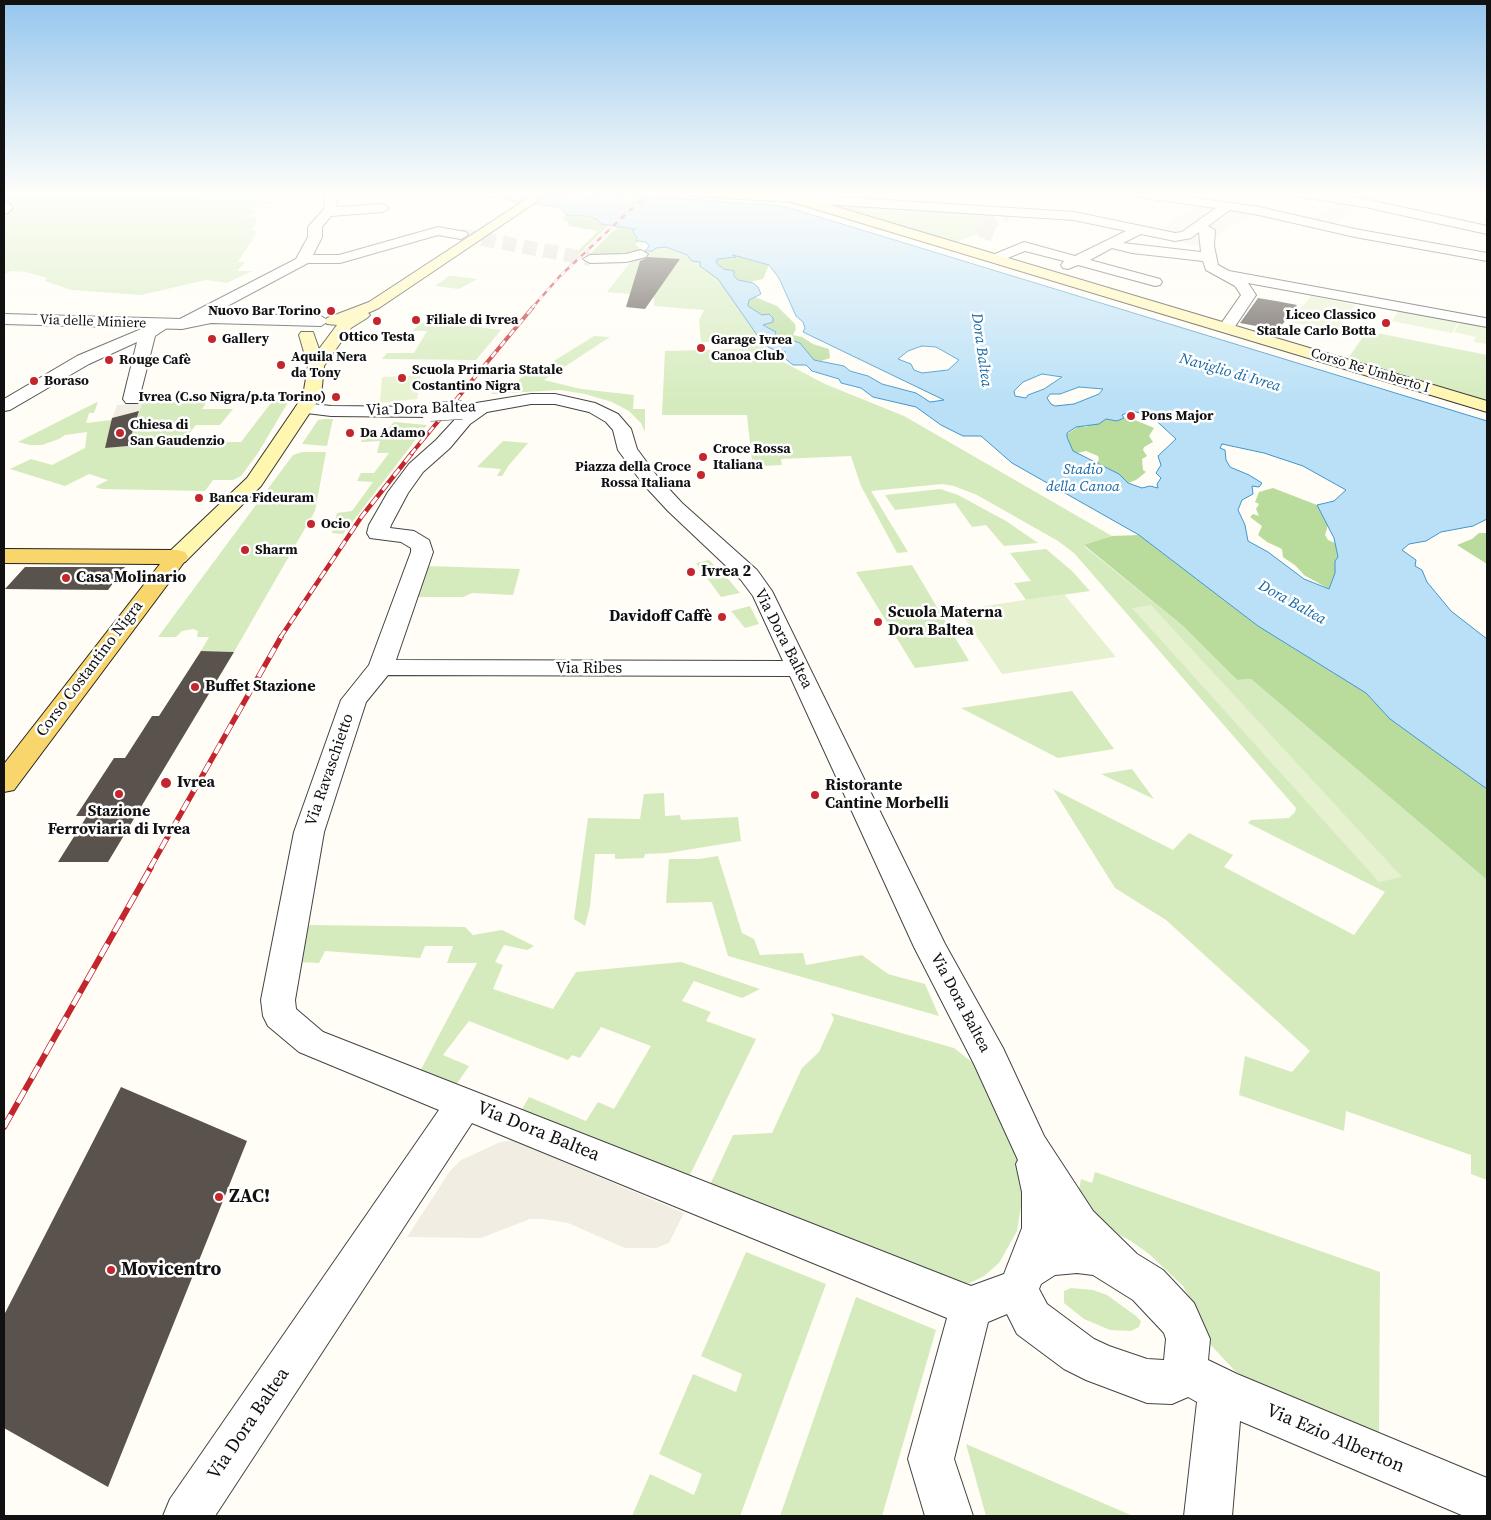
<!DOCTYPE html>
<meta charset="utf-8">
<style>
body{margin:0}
#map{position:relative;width:1491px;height:1520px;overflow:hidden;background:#fffdf5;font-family:"Source Serif 4",serif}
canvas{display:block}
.frame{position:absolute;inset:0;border:5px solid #111;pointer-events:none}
</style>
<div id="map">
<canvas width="1491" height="1520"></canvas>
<div class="frame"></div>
</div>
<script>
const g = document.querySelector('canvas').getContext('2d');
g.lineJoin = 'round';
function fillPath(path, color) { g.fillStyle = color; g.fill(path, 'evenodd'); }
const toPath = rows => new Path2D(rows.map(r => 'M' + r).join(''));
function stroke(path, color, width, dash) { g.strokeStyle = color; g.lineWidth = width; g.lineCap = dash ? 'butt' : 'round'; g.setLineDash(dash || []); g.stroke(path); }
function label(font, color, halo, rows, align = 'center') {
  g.font = font + ' "Source Serif 4",serif'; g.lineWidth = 5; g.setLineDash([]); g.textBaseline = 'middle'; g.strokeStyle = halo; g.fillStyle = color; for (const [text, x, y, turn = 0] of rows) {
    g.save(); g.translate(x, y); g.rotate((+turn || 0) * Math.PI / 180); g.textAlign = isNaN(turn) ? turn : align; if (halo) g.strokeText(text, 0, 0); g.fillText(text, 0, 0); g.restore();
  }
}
const green = toPath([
 [4,192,179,192,213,193,205,198,214,200,251,197,250,199,260,199,261,201,271,201,271,204,253,206,256,214,244,216,257,217,252,231,258,231,238,262,245,262,237,271,252,271,227,283,206,280,141,295,71,290,45,281,47,278,26,272,11,271,4,274,4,212,17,207,11,207,10,204,4,202],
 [818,201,992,213,990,229,956,242],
 [666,247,700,262,700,266,718,279,770,355,825,384,904,416,1112,536,1084,546,1183,626,1237,680,1251,679,1487,880,1487,1180,1471,1174,1471,1155,1346,1111,1344,1131,1239,1095,1245,1056,1292,1072,1310,1051,1166,920,1115,888,1053,789,1173,850,1189,833,1233,855,1224,867,1354,935,1385,892,1248,823,1251,820,1289,818,1295,812,1296,808,1074,553,1058,541,977,495,954,486,942,484,871,491,908,552,897,553,861,486,851,456,781,459,782,465,763,466,762,460,752,461,747,415,662,415,665,351,742,349,741,341,701,342,699,320,704,310,654,306,654,296,607,292,632,260,645,251,653,251,656,248],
 [449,276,454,276,478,279,459,289,435,286],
 [421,323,442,326,446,323,501,330,476,360,382,359,387,353,414,353,427,331,412,331],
 [1367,331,1487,355,1487,402,1349,362,1349,357],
 [594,336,610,337,544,380,581,389,634,395,633,409,645,409,645,432,641,423,629,411,612,402,585,394,560,390,492,394,491,383,515,385,531,366,544,367],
 [157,397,155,402,206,403,202,409,233,409,220,425,196,425,182,442,241,442,274,399,290,399,258,453,241,476,233,480,213,480,205,491,102,489,95,487,108,480,89,474,65,486,10,469,31,459,52,465,85,448,87,432,65,435,59,439,42,445,30,445,18,442,95,403,98,402,94,413,89,413,86,423,112,420,105,448,128,446,143,399],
 [324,419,333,419,327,446,302,444,318,420],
 [394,422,427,425,343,534,332,533,337,513,352,511,373,482,357,481,361,473,374,473,389,453,377,453,380,441,361,442,364,433,383,435],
 [503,441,528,443,509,465,502,476,497,476,501,469,477,467],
 [302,452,326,452,315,511,234,652,201,651,209,637,197,637,198,631,193,629,182,631,176,637,158,637,293,455],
 [940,489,958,495,1006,521,1038,543,1004,546,986,525,972,527,955,503,895,510,885,495],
 [1046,549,1072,571,1090,591,1026,600,1014,583,1031,581,1010,553],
 [709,560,729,580,740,593,721,597,696,563],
 [912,565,969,661,915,668,856,572],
 [427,566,520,569,513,595,472,593,463,597,414,597],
 [750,606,759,624,745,628,731,611],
 [1072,691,1114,749,1058,758,961,708],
 [1132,769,1154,799,1101,774],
 [664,793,665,816,680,815,681,820,738,817,741,841,668,853,645,854,644,858,615,859,615,854,595,854,590,907,585,926,574,919,588,818,640,819,644,794],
 [718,856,742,933,754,939,760,955,803,953,806,965,862,955,888,974,925,984,939,1016,728,956,712,902,666,903,669,859,699,859],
 [310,925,465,927,473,935,502,930,534,946,527,950,504,945,495,962,503,965,493,989,553,1009,576,972,681,962,760,989,742,998,694,981,682,1001,711,1012,706,1021,756,1039,688,1179,521,1111,529,1097,586,1121,598,1102,614,1109,651,1046,601,1027,580,1058,572,1055,568,1060,469,1021,443,1055,469,1066,452,1091,417,1077,477,963,447,963,453,946,425,946,420,958,325,951,319,963,297,962,305,931],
 [831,1013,954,1048,973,1063,1017,1155,1021,1184,1021,1207,1017,1231,999,1263,984,1276,970,1283,958,1284,709,1187,733,1135,772,1133,802,1068,819,1052,834,1019],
 [1095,1172,1380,1272,1379,1435,1257,1386,1235,1371,1209,1343,1192,1302,1183,1286,1149,1254,1131,1241,1104,1227,1092,1209,1078,1195,1081,1179,1092,1183],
 [746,1252,826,1284,740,1516,632,1516,650,1474,694,1495,702,1474,659,1454,693,1374,736,1392,742,1374,701,1356],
 [1071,1288,1093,1290,1107,1295,1136,1316,1141,1321,1139,1327,1131,1331,1110,1330,1084,1319,1064,1303,1064,1291],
 [856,1297,936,1330,882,1516,780,1516],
 [966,1444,1133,1516,986,1516]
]);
const forest = toPath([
 [564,215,587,216,598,219,601,223,609,225,574,259,570,259,598,231,569,226,568,222,564,220],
 [618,226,637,230,636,241,638,242,635,245,639,247,640,251,645,251,641,253,587,257],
 [724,252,769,265,763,279,749,282,738,280,730,270,724,269,717,264,717,259,735,257],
 [755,297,777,306,795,324,796,329,793,335,802,337,813,344,829,349,830,358,821,361,814,360,800,343,791,340,784,341,773,337,771,329,762,324,762,315,747,306,749,300],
 [1128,417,1154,428,1149,436,1153,442,1144,447,1143,450,1147,456,1142,459,1143,470,1146,472,1136,480,1128,483,1119,474,1097,463,1099,459,1098,456,1086,451,1077,453,1073,451,1066,435,1079,426,1087,427,1089,424,1106,419,1117,421],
 [1273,488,1317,505,1328,525,1325,535,1328,540,1335,543,1338,557,1335,561,1335,573,1329,589,1304,575,1296,566,1283,557,1282,549,1267,542,1258,535,1262,526,1250,517,1253,514,1259,516,1256,509,1259,504,1255,502,1259,492],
 [1479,533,1487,533,1487,564,1457,545,1472,539],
 [1139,535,1258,626,1366,693,1390,719,1487,789,1487,880,1251,679,1237,680,1183,626,1084,545,1112,536]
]);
const pitch = toPath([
 [1311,296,1355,305,1336,331,1289,322],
 [1399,310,1459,321,1452,333,1392,321],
 [1460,321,1487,326,1487,344,1473,342,1476,337,1454,332],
 [421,375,417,399,380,403,382,377],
 [1064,594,1116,657,1002,674,959,610],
 [1151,605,1402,877,1379,882,1132,608]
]);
const plaza = toPath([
 [1340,199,1364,204,1333,225,1310,220],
 [1203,201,1256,213,1220,232,1205,248,1152,235],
 [142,403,138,415,129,414,112,419,117,405],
 [512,1140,684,1213,669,1243,656,1248,625,1248,568,1223,543,1219,530,1219,481,1238,407,1237,450,1171,461,1160,498,1143]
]);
const water = toPath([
 [421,192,530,192,589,197,598,193,773,205,790,208,1487,421,1487,519,1473,526,1441,532,1426,541,1409,544,1402,550,1416,560,1415,566,1422,570,1427,582,1451,611,1487,639,1487,789,1390,719,1366,693,1258,626,1139,535,1012,463,981,436,963,436,941,425,916,407,873,397,861,388,841,383,839,379,812,371,806,365,793,365,782,356,786,352,774,350,764,345,718,279,700,266,700,262,692,261,687,255,666,247,656,248,653,251,645,251,649,246,646,242,636,241,637,237,632,231,636,229,601,224,597,219,587,216,567,215,559,207,515,202,499,197,487,198,471,193,431,195,421,192],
 [733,255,769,265,779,278,796,316,803,322,805,328,803,332,944,400,930,402,916,393,882,384,868,376,850,371,844,366,814,360,800,343,791,340,784,341,774,337,776,332,763,325,773,322,773,318,769,314,762,315,748,306,749,300,761,294,758,287,753,283,738,280,734,276,734,271,724,269,717,264,717,259,736,257,733,255],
 [922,346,936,347,959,360,948,370,922,373,914,370,911,364,898,359,908,351,922,346],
 [1042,374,1062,377,1044,389,1028,395,1026,398,1015,396,1014,391,1023,382,1042,374],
 [1079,387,1103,389,1099,394,1074,404,1055,406,1051,404,1047,398,1050,394,1060,394,1079,387],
 [1131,411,1150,415,1176,439,1158,456,1161,465,1156,473,1161,478,1157,484,1158,488,1150,486,1142,488,1128,483,1119,474,1073,451,1067,437,1067,433,1076,427,1099,424,1106,419,1117,421,1124,418,1122,415,1131,411],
 [1222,444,1264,453,1303,466,1346,490,1334,501,1317,505,1334,538,1338,557,1335,561,1335,573,1329,589,1304,579,1268,552,1248,541,1245,525,1238,510,1242,500,1253,494,1252,486,1259,487,1262,483,1249,475,1230,467,1226,460,1225,450,1220,448,1222,444]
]);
const building = toPath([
 [648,257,680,259,645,309,626,307,640,261],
 [1258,298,1276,301,1297,305,1278,330,1240,323],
 [139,411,128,446,105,448,112,418],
 [25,567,125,567,108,590,5,589],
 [201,651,234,652,108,862,58,862,87,816,76,816,114,758,125,758,152,716,159,716],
 [121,1087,247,1141,108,1487,4,1428,4,1315]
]);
const minorTunnel = toPath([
 [931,195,921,206,954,210],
 [461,235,590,259],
 [993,235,979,229,1005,214]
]);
const minor = toPath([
 [327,192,339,192,336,196,337,207,383,204,389,208,383,212,331,216,322,227,322,237,313,255,339,255,438,227,466,232,468,235,461,239,438,235,340,263,308,263,188,327,176,327,174,324,176,321,296,259,308,237,308,227,325,208,324,196,327,192],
 [1124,192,1152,192,1259,207,1355,229,1487,253,1487,261,1355,237,1259,215,1230,210,1208,226,1215,230,1214,246,1218,265,1229,271,1485,318,1487,319,1487,327,1248,283,1256,295,1232,331,1226,333,1218,328,1241,295,1235,286,1206,270,1203,261,1132,253,1112,248,1090,260,1160,279,1162,282,1160,285,1155,286,1078,265,1068,269,1063,268,1061,265,1064,261,1025,251,995,263,988,259,990,256,1024,242,1075,256,1126,231,1074,220,793,202,787,198,793,194,1074,212,1175,233,1182,232,1216,208,1130,196,1124,192],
 [1199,232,1201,252,1123,243,1141,234,1175,241,1191,238,1199,232],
 [1296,192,1315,192,1365,199,1487,226,1487,234,1365,207,1301,197,1297,196,1296,192],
 [4,200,13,207,8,213,4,214,4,200],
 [641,250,648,254,646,257,626,262,590,263,583,259,590,255,626,254,641,250],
 [165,319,173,324,155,336,138,403,126,403,123,399,137,342,89,364,10,410,4,411,4,399,77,356,165,319],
 [531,394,555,394,595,403,618,414,631,429,637,449,657,476,682,503,757,570,772,591,945,944,1003,1048,1044,1136,1093,1211,1137,1254,1163,1270,1194,1303,1210,1339,1208,1360,1237,1374,1487,1478,1487,1516,1464,1516,1240,1421,1232,1516,1184,1516,1197,1402,1188,1397,1172,1404,1147,1403,1086,1380,1064,1369,1017,1334,1007,1314,988,1322,954,1459,973,1516,925,1516,908,1459,947,1318,472,1123,215,1516,163,1516,170,1499,439,1110,299,1052,268,1026,263,1016,261,1000,294,832,341,700,369,665,411,552,411,548,401,542,370,538,367,533,369,525,388,492,409,464,436,440,460,414,455,410,458,406,531,394],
 [531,404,555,404,589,412,606,422,613,430,618,450,643,484,668,511,741,580,753,596,783,661,396,660,433,552,429,540,414,531,390,528,391,525,408,493,423,472,450,448,470,424,487,412,531,404],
 [388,675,790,676,914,947,974,1064,1018,1160,1016,1164,1022,1192,1022,1228,1004,1274,971,1286,323,1032,296,1009,295,1000,324,832,366,702,388,675],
 [1077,1273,1093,1275,1133,1300,1164,1333,1166,1339,1164,1360,1147,1359,1109,1346,1094,1339,1047,1304,1039,1289,1041,1284,1055,1275,1077,1273],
 [304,403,331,406,430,407,436,408,439,412,436,416,430,417,331,416,298,412,295,408,298,404,304,403]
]);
const tertiary = toPath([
 [211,313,321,316,329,321,321,326,211,323,182,329,4,324,4,314,182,319,211,313]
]);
const secondary = toPath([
 [537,192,551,192,379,308,368,313,370,315,367,318,351,328,324,366,321,396,261,486,185,562,177,564,169,562,166,557,169,552,247,478,303,396,308,366,299,335,301,332,313,332,319,349,337,325,327,324,325,321,327,318,369,302,537,192],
 [685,192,746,192,797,195,1487,401,1487,412,792,202,691,196,685,192]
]);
const primary = toPath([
 [4,549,177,550,185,552,188,557,14,790,4,792,4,764,160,564,4,563,4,549]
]);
const railFar4 = toPath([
 [532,308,560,276,645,196]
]);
const railFar3 = toPath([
 [411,454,533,307]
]);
const railFar2 = toPath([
 [280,638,362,516,412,453]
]);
const railFar1 = toPath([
 [150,868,281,637]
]);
const rail = toPath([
 [4,1127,151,867]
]);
const minorBridge = toPath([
 [430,412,462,410]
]);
const markers = [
 [331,311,5,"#c4262e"],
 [416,320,5,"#c4262e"],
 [377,321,5,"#c4262e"],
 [1386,323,5,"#c4262e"],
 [212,339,5,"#c4262e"],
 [701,348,5,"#c4262e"],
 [109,360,5,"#c4262e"],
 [281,365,5,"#c4262e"],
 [402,378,5,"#c4262e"],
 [34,381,5,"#c4262e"],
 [336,397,5,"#c4262e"],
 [1131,416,5,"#c4262e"],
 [120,433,5,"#c4262e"],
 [350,433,5,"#c4262e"],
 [703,457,5,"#c4262e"],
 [701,475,5,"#c4262e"],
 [199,498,5,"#c4262e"],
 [311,524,5,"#c4262e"],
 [245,550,5,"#c4262e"],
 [691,572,5,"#c4262e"],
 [66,578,5,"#c4262e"],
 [722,617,5,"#c4262e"],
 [878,622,5,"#c4262e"],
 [195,687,5,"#c4262e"],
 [166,783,6,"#c4262e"],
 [119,794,5,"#c4262e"],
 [815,795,5,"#c4262e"],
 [219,1197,5,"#c4262e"],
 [111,1270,5,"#c4262e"]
];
const farPoinames = [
 ["Nuovo Bar Torino",321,311,"right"],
 ["Liceo Classico",1376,315,"right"],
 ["Statale Carlo Botta",1376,331,"right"],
 ["Filiale di Ivrea",426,320],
 ["Ottico Testa",377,337,"center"],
 ["Gallery",222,339],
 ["Garage Ivrea",711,340],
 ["Canoa Club",711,356],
 ["Aquila Nera",291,357],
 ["da Tony",291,373],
 ["Rouge Cafè",119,360],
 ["Scuola Primaria Statale",412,370],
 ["Costantino Nigra",412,386],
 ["Boraso",44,381],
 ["Ivrea (C.so Nigra/p.ta Torino)",326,397,"right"],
 ["Pons Major",1141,416],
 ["Chiesa di",130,425],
 ["San Gaudenzio",130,441],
 ["Da Adamo",360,433],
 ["Croce Rossa",713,449],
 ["Italiana",713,465],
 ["Piazza della Croce",691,467,"right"],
 ["Rossa Italiana",691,483,"right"],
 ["Banca Fideuram",209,498],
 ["Ocio",321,524],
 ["Sharm",255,550]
];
const farStreetnames = [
 ["Via delle Miniere",93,322,2],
 ["Corso Re Umberto I",1370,371,17]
];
const farWaternames = [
 ["Dora Baltea",981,350,82],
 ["Naviglio di Ivrea",1230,373,16],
 ["Stadio",1083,470],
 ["della Canoa",1083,487],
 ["Dora Baltea",1292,603,29]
];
const streetNames = [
 ["Via Dora Baltea",421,409,-2],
 ["Via Dora Baltea",783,639,63],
 ["Corso Costantino Nigra",90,669,-53],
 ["Via Ribes",589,669],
 ["Via Ravaschietto",330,770,-71],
 ["Via Dora Baltea",960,1003,62]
];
const poiNames = [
 ["Ivrea 2",701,572],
 ["Casa Molinario",76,578],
 ["Scuola Materna",888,613],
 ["Dora Baltea",888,631],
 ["Davidoff Caffè",712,617,"right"],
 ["Buffet Stazione",205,687],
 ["Ivrea",177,783],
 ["Ristorante",825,786],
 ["Cantine Morbelli",825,804],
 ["Stazione",119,812,"center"],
 ["Ferroviaria di Ivrea",119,830,"center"]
];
const nearStreetnames = [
 ["Via Dora Baltea",538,1132,22],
 ["Via Dora Baltea",249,1424,-56],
 ["Via Ezio Alberton",1335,1439,23]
];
const nearPoinames = [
 ["ZAC!",229,1197],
 ["Movicentro",121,1270]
];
fillPath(green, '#d5ebbd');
fillPath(forest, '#b9dc9c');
fillPath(pitch, '#e6f2cf');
fillPath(plaza, '#f1ede2');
fillPath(water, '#b9e0f7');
stroke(water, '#3f96cf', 1);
fillPath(building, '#5a524d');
stroke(minorTunnel, '#dbdad3', 14, [14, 7]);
stroke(minor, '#444', 2);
stroke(tertiary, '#444', 2);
stroke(secondary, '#333', 2);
stroke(primary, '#222', 2);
fillPath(minor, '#fff');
fillPath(tertiary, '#fff');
fillPath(secondary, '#fff6b0');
fillPath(primary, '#f9d66b');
stroke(railFar4, '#c4262e', 2.5);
stroke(railFar3, '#c4262e', 4);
stroke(railFar2, '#c4262e', 4.5);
stroke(railFar1, '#c4262e', 5.5);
stroke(rail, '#c4262e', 6);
stroke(railFar4, '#fff', 2, [5.5]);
stroke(railFar3, '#fff', 2.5, [7]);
stroke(railFar2, '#fff', 3, [9]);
stroke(railFar1, '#fff', 4, [11]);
stroke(rail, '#fff', 4.5, [14]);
stroke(minorBridge, '#444', 19, []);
stroke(minorBridge, '#fff', 18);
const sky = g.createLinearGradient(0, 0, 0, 404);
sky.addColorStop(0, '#95c6ee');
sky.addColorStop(0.48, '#fffefa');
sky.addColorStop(1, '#fffefa00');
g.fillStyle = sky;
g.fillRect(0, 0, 1491, 404);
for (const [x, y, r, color] of markers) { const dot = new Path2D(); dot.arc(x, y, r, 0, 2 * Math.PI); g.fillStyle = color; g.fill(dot); stroke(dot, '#fff', 2); }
label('bold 14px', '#111', '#fff', farPoinames, 'left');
label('14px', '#111', '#fff', farStreetnames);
label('italic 15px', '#1768a6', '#fff', farWaternames);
label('16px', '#111', '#fff', streetNames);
label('bold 16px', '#111', '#fff', poiNames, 'left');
label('19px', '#111', '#fff', nearStreetnames);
label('bold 19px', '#111', '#fff', nearPoinames, 'left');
</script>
